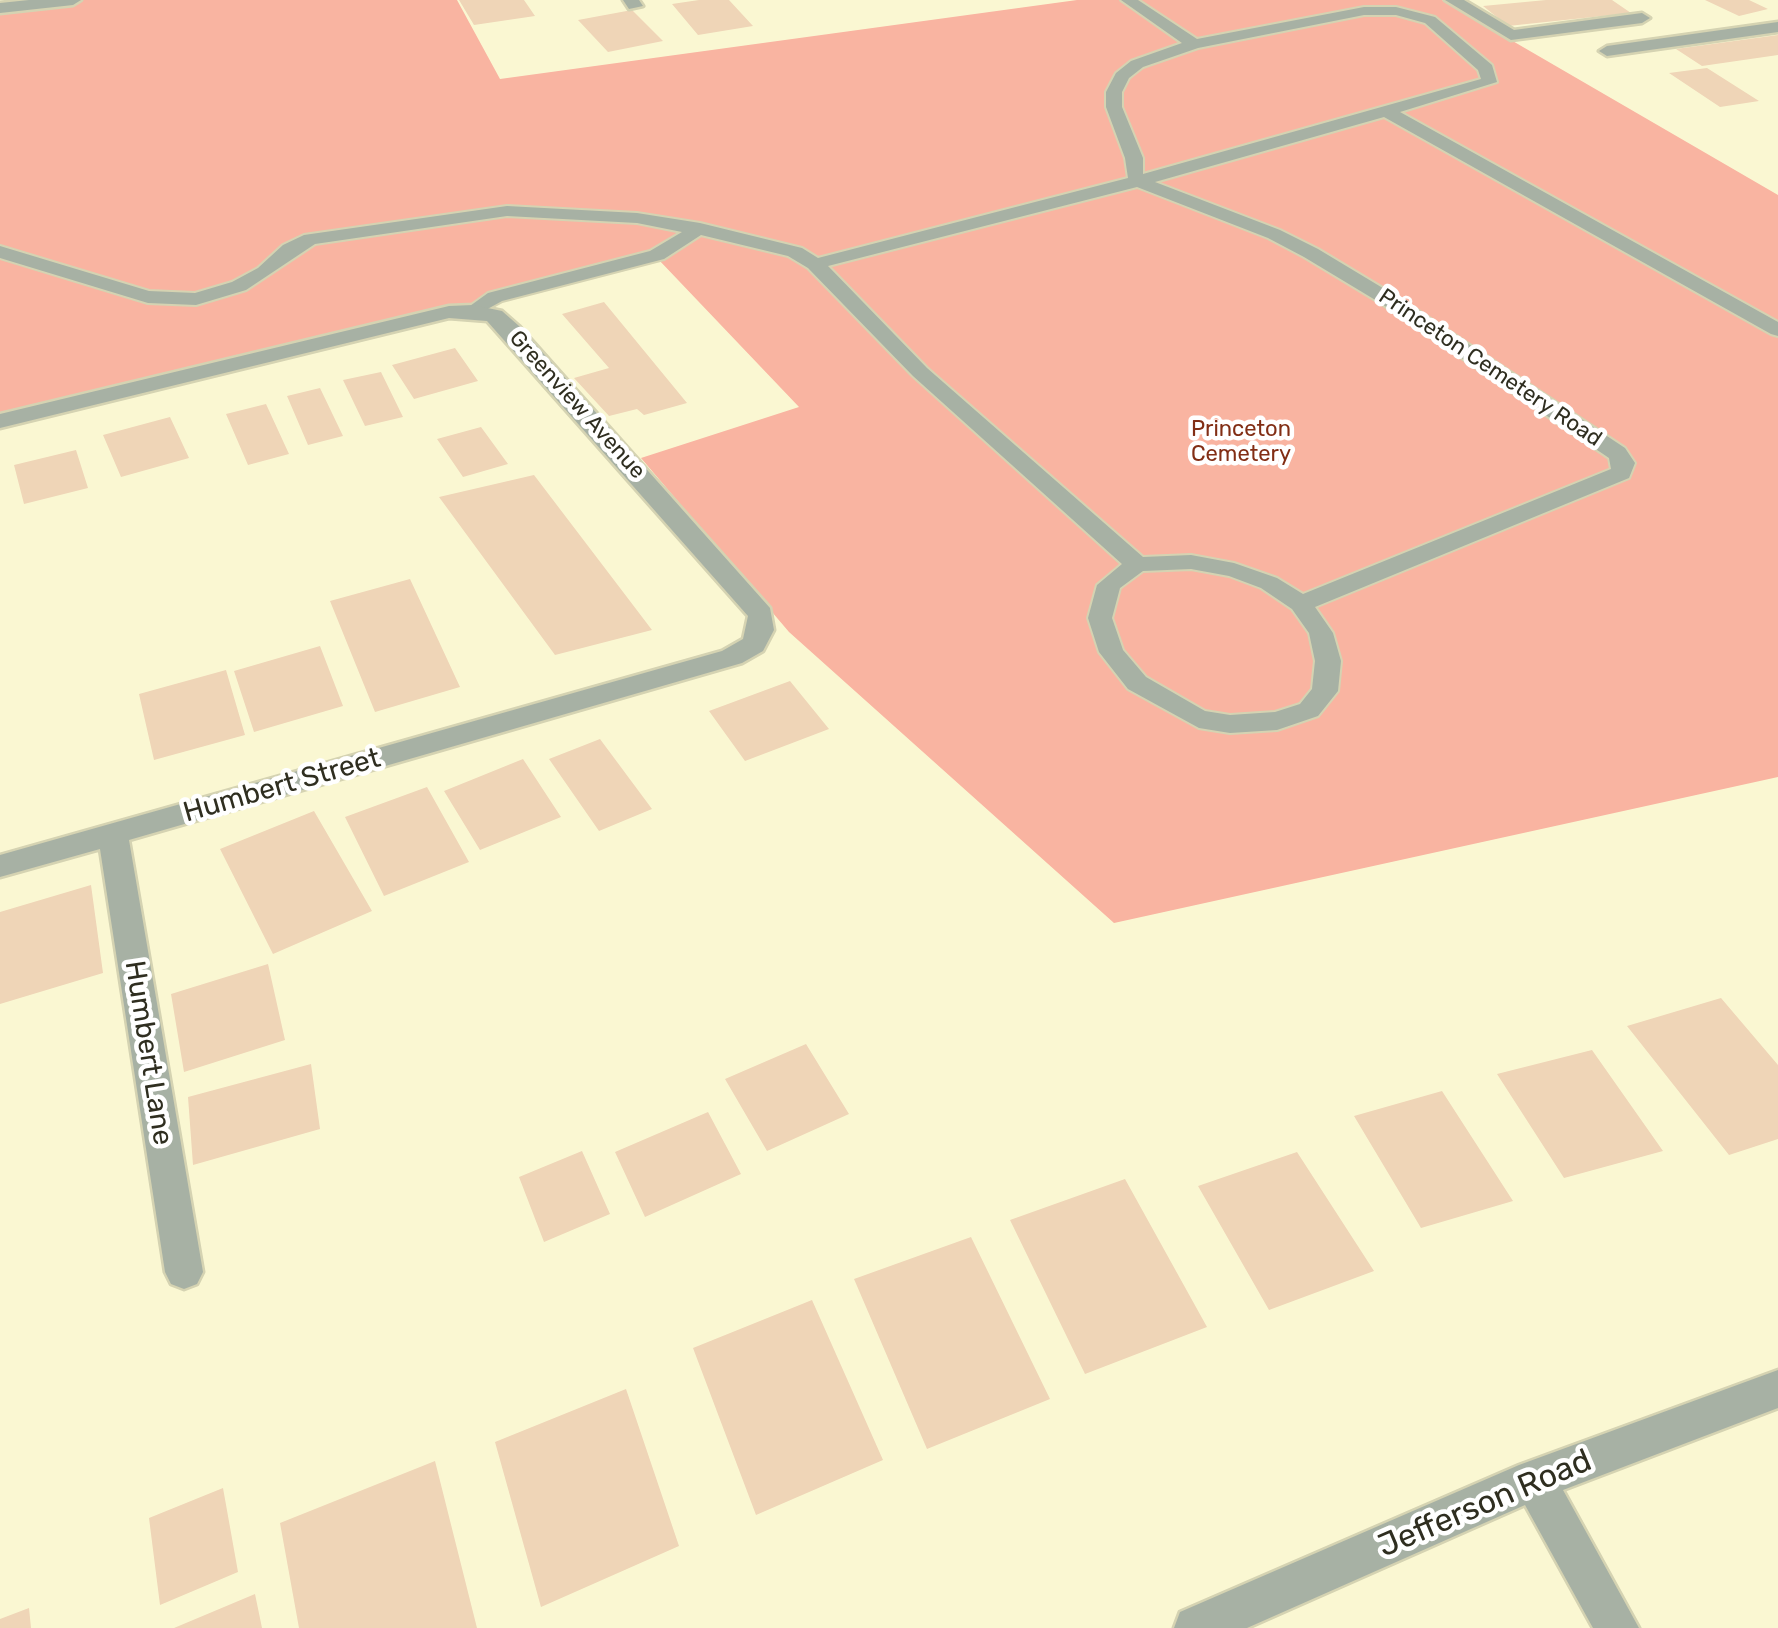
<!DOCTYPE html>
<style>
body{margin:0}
canvas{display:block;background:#faf7d2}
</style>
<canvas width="1778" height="1628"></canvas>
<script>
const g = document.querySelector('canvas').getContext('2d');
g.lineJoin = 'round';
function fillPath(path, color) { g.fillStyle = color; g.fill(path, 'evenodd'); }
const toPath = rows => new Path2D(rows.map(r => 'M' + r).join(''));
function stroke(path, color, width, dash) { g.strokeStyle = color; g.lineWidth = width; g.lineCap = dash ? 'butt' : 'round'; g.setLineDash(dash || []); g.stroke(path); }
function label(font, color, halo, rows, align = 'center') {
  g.font = font + ' Rubik,sans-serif'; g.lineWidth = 9; g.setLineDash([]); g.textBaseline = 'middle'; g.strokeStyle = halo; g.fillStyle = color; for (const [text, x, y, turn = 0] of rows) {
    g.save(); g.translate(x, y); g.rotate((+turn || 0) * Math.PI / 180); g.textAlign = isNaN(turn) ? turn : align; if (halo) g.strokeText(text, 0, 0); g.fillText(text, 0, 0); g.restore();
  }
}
const green = toPath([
 [79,0,457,0,500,79,1077,0,1442,0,1778,195,1778,777,1114,923,789,632,641,458,799,407,658,259,0,417,0,9]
]);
const building = toPath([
 [459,0,524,0,535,16,474,25],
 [699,0,729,0,753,26,698,35,672,4],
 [1546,0,1612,0,1631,13,1508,26,1483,6],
 [1705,0,1749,0,1768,9,1739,16],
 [632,10,663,41,608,52,578,20],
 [1778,35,1778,55,1702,66,1676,49],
 [1707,68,1759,101,1720,107,1669,73],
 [604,302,687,403,644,415,637,409,609,416,574,378,609,368,562,314],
 [455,348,478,381,414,399,392,365],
 [381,372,403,417,365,426,343,380],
 [320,388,343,436,308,445,287,396],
 [266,404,289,454,248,465,226,414],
 [170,417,189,458,121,477,103,435],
 [481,427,508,464,463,477,437,439],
 [76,450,88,488,24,504,14,465],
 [534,475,652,630,555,655,439,497],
 [410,579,460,687,375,712,330,601],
 [320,646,343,706,254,732,234,671],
 [226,670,245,735,154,760,139,694],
 [790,681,829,729,745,761,709,711],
 [600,739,652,809,599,831,549,759],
 [523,759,561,817,480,850,444,791],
 [427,787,469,862,384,896,345,817],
 [314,811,372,911,273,954,220,849],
 [91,885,103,973,0,1004,0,912],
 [268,964,285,1040,184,1072,171,994],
 [1721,998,1778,1065,1778,1139,1729,1155,1627,1026],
 [806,1044,849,1114,767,1151,725,1079],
 [1592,1050,1663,1151,1564,1178,1497,1074],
 [311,1064,320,1129,193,1165,188,1097],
 [1442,1091,1513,1201,1421,1228,1354,1116],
 [708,1112,741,1174,645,1217,615,1152],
 [582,1151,610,1214,544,1242,519,1177],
 [1297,1152,1374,1271,1269,1310,1198,1186],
 [1125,1179,1207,1327,1085,1374,1010,1220],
 [971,1237,1050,1399,927,1449,854,1279],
 [812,1300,883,1460,756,1515,693,1348],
 [626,1389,679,1546,541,1607,495,1442],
 [435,1461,477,1628,299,1628,280,1523],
 [223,1488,238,1572,160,1605,149,1518],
 [255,1594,262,1628,174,1628],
 [29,1608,31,1628,0,1628,0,1619]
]);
const service = toPath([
 [1121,0,1138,0,1197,39,1364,7,1396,7,1435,17,1492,65,1497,82,1400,112,1778,322,1778,336,1771,334,1384,117,1155,182,1280,230,1318,249,1396,296,1625,448,1635,463,1629,478,1315,607,1333,633,1341,661,1338,691,1318,716,1277,730,1230,733,1199,728,1128,689,1099,652,1088,618,1097,585,1122,564,913,376,808,268,788,256,701,235,664,259,502,301,473,317,463,311,488,293,650,251,682,232,637,223,507,216,315,244,246,290,196,305,148,303,0,258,0,246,149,291,195,293,232,282,258,268,283,245,304,235,507,206,637,213,700,223,802,248,818,258,1128,178,1125,158,1106,107,1106,92,1116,73,1131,61,1182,43,1121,0],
 [1364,15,1396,15,1425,23,1478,70,1481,79,1143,174,1143,158,1122,107,1122,92,1129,78,1143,67,1198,48,1364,15],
 [1137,187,1268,238,1304,257,1382,304,1609,458,1611,469,1303,594,1277,578,1234,563,1191,555,1143,557,927,368,828,266,1137,187],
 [1191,569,1229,576,1261,588,1292,609,1309,633,1315,661,1312,689,1300,704,1275,712,1230,715,1205,711,1146,677,1123,650,1112,618,1120,588,1143,571,1191,569]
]);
const minor = toPath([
 [623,0,639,0,643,6,629,9,623,0],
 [1445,0,1464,0,1514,30,1642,13,1650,18,1642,23,1511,40,1445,0],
 [1778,22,1778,32,1607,56,1599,51,1607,46,1778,22],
 [473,305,502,311,519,326,770,608,774,630,763,651,742,663,129,840,203,1272,197,1284,184,1289,171,1284,165,1272,100,849,0,877,0,855,722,651,743,639,748,616,487,321,449,318,0,428,0,414,449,306,473,305],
 [1778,1370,1778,1408,1563,1490,1639,1628,1593,1628,1525,1505,1247,1628,1174,1628,1180,1612,1519,1465,1778,1370]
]);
const tertiary = toPath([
 [29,0,81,0,73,5,0,13,0,3,29,0]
]);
const farStreetnames = [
 ["Princeton Cemetery Road",1490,368,34],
 ["Greenview Avenue",577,405,48]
];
const farParknames = [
 ["Princeton",1241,430],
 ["Cemetery",1241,455]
];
const streetNames = [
 ["Humbert Street",282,786,-16],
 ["Humbert Lane",148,1053,81]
];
const nearStreetnames = [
 ["Jefferson Road",1485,1504,-23]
];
fillPath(green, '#f9b4a1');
fillPath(building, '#efd5b7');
stroke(service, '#d5d3b2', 4);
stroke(minor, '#d5d3b2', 5);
stroke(tertiary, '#d5d3b2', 5);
fillPath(service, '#a7b1a4');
fillPath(minor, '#a7b1a4');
fillPath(tertiary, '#a7b1a4');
label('22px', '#2f2e20', '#fff', farStreetnames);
label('22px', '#822e15', '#fff', farParknames);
label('28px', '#2f2e20', '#fff', streetNames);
label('32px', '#2f2e20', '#fff', nearStreetnames);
</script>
